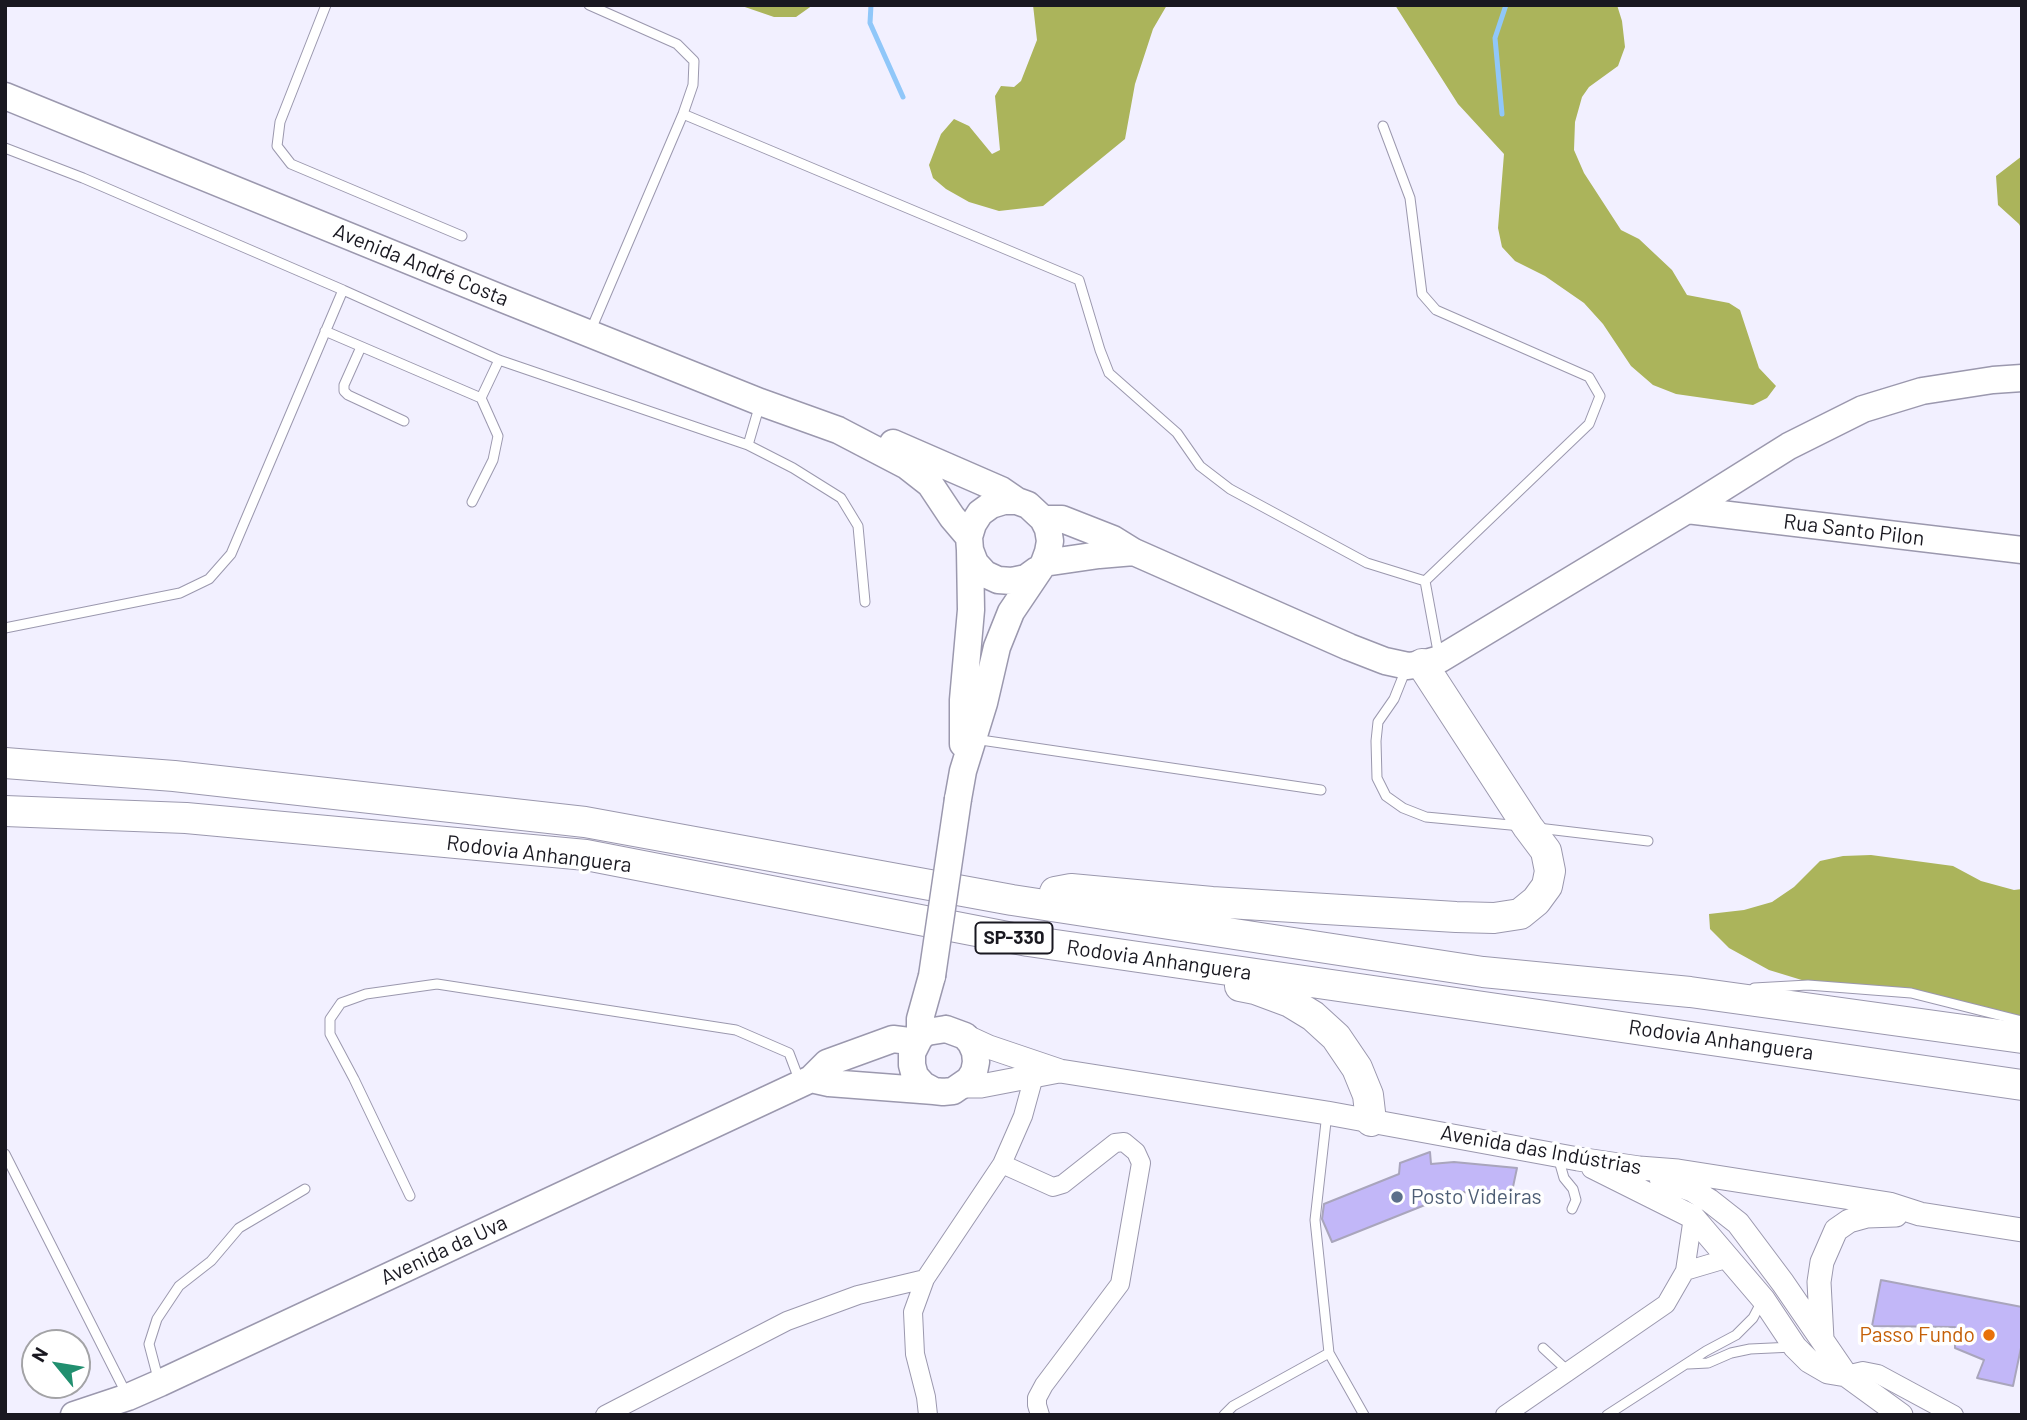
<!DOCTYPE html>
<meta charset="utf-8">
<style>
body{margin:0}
#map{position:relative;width:2027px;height:1420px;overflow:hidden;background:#f2f0ff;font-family:Barlow,sans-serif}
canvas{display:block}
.frame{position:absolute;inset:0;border:7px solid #191820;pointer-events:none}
.north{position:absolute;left:21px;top:1329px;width:70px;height:70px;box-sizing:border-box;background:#fff;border:2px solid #a3a3a6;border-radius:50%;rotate:300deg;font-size:19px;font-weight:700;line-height:28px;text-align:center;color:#191820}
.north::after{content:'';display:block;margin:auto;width:24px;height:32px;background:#218f6f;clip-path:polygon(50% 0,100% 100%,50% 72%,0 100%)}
</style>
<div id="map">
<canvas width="2027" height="1420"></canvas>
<div class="frame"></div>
<div class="north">N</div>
</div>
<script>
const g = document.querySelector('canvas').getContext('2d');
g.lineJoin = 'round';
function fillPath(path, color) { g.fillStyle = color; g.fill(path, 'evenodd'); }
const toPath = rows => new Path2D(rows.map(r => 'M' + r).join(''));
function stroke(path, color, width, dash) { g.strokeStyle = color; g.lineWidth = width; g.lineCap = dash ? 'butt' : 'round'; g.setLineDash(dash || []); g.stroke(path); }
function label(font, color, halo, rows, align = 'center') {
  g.font = font + ' Barlow,sans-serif'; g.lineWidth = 7; g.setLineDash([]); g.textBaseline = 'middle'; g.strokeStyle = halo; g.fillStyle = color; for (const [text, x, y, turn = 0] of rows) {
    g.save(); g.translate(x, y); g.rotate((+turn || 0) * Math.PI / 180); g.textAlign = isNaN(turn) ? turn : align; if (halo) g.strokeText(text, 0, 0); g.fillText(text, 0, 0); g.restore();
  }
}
const forest = toPath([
 [739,5,813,5,796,17,774,17],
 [1033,5,1167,5,1153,29,1135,84,1125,139,1043,206,999,211,969,202,946,189,933,178,929,165,941,134,954,119,969,126,992,154,1000,150,995,96,1001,86,1014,87,1021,81,1037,40],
 [1395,5,1617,5,1622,21,1625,47,1618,66,1589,87,1582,97,1575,122,1574,150,1584,173,1621,230,1639,239,1672,270,1687,295,1729,303,1740,310,1759,368,1776,386,1767,398,1753,405,1676,394,1653,385,1631,366,1603,324,1584,303,1545,276,1515,261,1502,247,1498,228,1504,154,1458,104],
 [2022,156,2022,230,2019,224,1998,205,1996,176],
 [1871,855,1953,866,1981,881,2014,890,2022,889,2022,1019,1960,1003,1805,981,1769,970,1729,948,1710,929,1709,914,1744,910,1772,902,1794,887,1820,861,1843,856]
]);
const stream = toPath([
 [871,5,870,23,903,97],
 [1502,114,1495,38,1506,5]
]);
const building = toPath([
 [1430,1152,1431,1164,1454,1162,1517,1168,1510,1201,1464,1192,1430,1203,1332,1242,1322,1219,1324,1204,1399,1174,1400,1163,1430,1152],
 [1881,1280,2022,1307,2022,1343,2013,1386,1977,1378,1984,1360,1955,1348,1955,1327,1872,1326,1881,1280]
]);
const lane = toPath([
 [326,5,280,122,277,146,291,164,462,236],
 [589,5,677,44,694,61,693,85,683,114,590,332],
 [683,114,1079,280,1100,350,1109,373,1177,433,1200,466,1230,489,1367,563,1425,581,1439,657],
 [1383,126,1410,198,1422,294,1436,310,1589,377,1600,396,1589,424,1425,581],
 [5,148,83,178,343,290],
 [325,331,481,398],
 [361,347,344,385,344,391,348,395,404,421],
 [748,445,793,468,841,498,858,526,865,602],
 [472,502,493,460,498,436,481,398,499,360],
 [5,628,180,593,209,579,231,554,343,290,499,360,748,445,760,404],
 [1406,669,1394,699,1378,722,1376,741,1377,778,1386,796,1403,808,1426,817,1521,826],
 [974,739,1321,790],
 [1538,828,1648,841],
 [1754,988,1808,985,1911,993,2022,1021],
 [1327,1113,1315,1220,1329,1353,1364,1415],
 [5,1154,127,1395],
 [1558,1157,1564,1178,1573,1189,1576,1200,1572,1209],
 [410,1196,354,1079,330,1034,330,1019,341,1003,366,994,437,984,736,1030,789,1053,800,1082],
 [1543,1348,1569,1372],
 [1688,1364,1708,1363,1731,1353,1750,1349,1793,1347],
 [159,1382,149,1344,157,1319,179,1286,211,1261,239,1228,305,1189],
 [1224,1415,1233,1406,1329,1353],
 [1607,1415,1706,1351,1736,1335,1753,1318,1762,1301]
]);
const street = toPath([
 [1002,1164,1053,1187,1063,1184,1115,1143,1124,1142,1136,1152,1141,1163,1120,1284,1044,1385,1037,1398,1037,1405,1040,1415],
 [1685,1271,1729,1258],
 [1846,1375,1863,1371,1878,1374,1954,1415],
 [605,1415,787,1321,858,1295,925,1279],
 [928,1415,926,1397,915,1354,913,1312,925,1279,1002,1164,1023,1116,1034,1076],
 [1505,1415,1666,1304,1685,1271,1693,1217]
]);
const secondary = toPath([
 [965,1036,989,1047,1060,1071,1327,1113,1578,1159,1639,1168,1678,1171,1889,1204,1920,1214,2022,1230],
 [962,1086,981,1086,1059,1071],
 [1593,1167,1693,1217,1763,1299,1795,1347,1809,1361,1828,1372,1846,1375],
 [1661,1178,1692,1190,1710,1201,1738,1223,1783,1283,1846,1375,1901,1415],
 [1822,1339,1819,1282,1822,1262,1836,1230,1849,1221,1867,1216,1896,1215]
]);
const primary = toPath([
 [5,96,503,299,760,402,838,430,907,466,930,484,952,517,969,537],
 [893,443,1001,490,1017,501],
 [1687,510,2022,550],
 [1043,519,1062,519,1113,539,1134,552,1349,647,1385,661,1408,666,1422,664,1440,659,1687,510,1789,446,1863,409,1922,391,1993,380,2022,378],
 [1044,563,1099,555,1134,552],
 [963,744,963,700,971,610,970,550],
 [958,799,963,771,984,703,997,647,1011,612,1044,563,1048,552,1050,541,1048,529,1043,519,1028,505,1017,501,1004,501,991,505,980,513,973,524,969,537,970,550,975,563,985,574,998,580,1012,581,1026,578,1037,570],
 [946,1029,965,1036,971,1043,975,1052,976,1062,974,1072,969,1080,953,1091,943,1092,934,1091,923,1085,915,1076,912,1065,912,1053,920,1037,927,1032,946,1029],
 [920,1037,920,1019,932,976],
 [811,1079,829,1083,934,1091],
 [74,1415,128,1397,160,1383,811,1079,827,1063,893,1039,917,1042]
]);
const highway = toPath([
 [5,763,174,776,585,822,1012,900,1483,972,1690,992,2022,1038],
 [5,811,186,818,586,855,1028,941,2022,1085],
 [1055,892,1071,889,1212,902,1456,917,1494,918,1520,914,1536,901,1547,886,1550,871,1546,851,1528,827,1422,664],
 [1240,986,1255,989,1290,1002,1313,1016,1336,1037,1357,1068,1368,1095,1371,1121]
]);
const primaryBridge = toPath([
 [932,976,958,799]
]);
const markers = [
 [1397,1197,7,"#5c6f8a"],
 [1989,1335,7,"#e8710a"]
];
const shields = [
 [1014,938,77]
];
const shieldNames = [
 ["SP-330",1014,938]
];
const streetNames = [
 ["Avenida André Costa",421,265,22],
 ["Rua Santo Pilon",1854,530,7],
 ["Rodovia Anhanguera",539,854,7],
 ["Rodovia Anhanguera",1159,960,8],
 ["Rodovia Anhanguera",1721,1040,8],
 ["Avenida das Indústrias",1541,1150,10],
 ["Avenida da Uva",444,1250,-25]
];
const serviceNames = [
 ["Posto Videiras",1411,1197]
];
const foodNames = [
 ["Passo Fundo",1975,1335]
];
fillPath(forest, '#abb45b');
stroke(stream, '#90c7f9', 5);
fillPath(building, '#c2b7f8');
stroke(building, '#a9a5bc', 2);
stroke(lane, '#9b98ae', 11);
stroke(street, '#9b98ae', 20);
stroke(secondary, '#9b98ae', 25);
stroke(primary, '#9b98ae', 29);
stroke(highway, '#9b98ae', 32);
stroke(lane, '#fff', 9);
stroke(street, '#fff', 18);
stroke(secondary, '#fff', 23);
stroke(primary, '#fff', 26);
stroke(highway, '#fff', 30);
stroke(primaryBridge, '#9b98ae', 29, []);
stroke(primaryBridge, '#fff', 26);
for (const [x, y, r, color] of markers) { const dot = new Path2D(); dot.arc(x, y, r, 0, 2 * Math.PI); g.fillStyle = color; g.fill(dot); stroke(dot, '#fff', 2.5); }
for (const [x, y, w] of shields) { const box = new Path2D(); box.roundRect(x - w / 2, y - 15.5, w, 31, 5); g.fillStyle = '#fff'; g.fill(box); stroke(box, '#191820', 2); }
label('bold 19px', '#191820', null, shieldNames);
label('21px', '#191820', '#fff', streetNames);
label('21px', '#4e5e75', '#fff', serviceNames, 'left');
label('21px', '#c56008', '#fff', foodNames, 'right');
</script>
